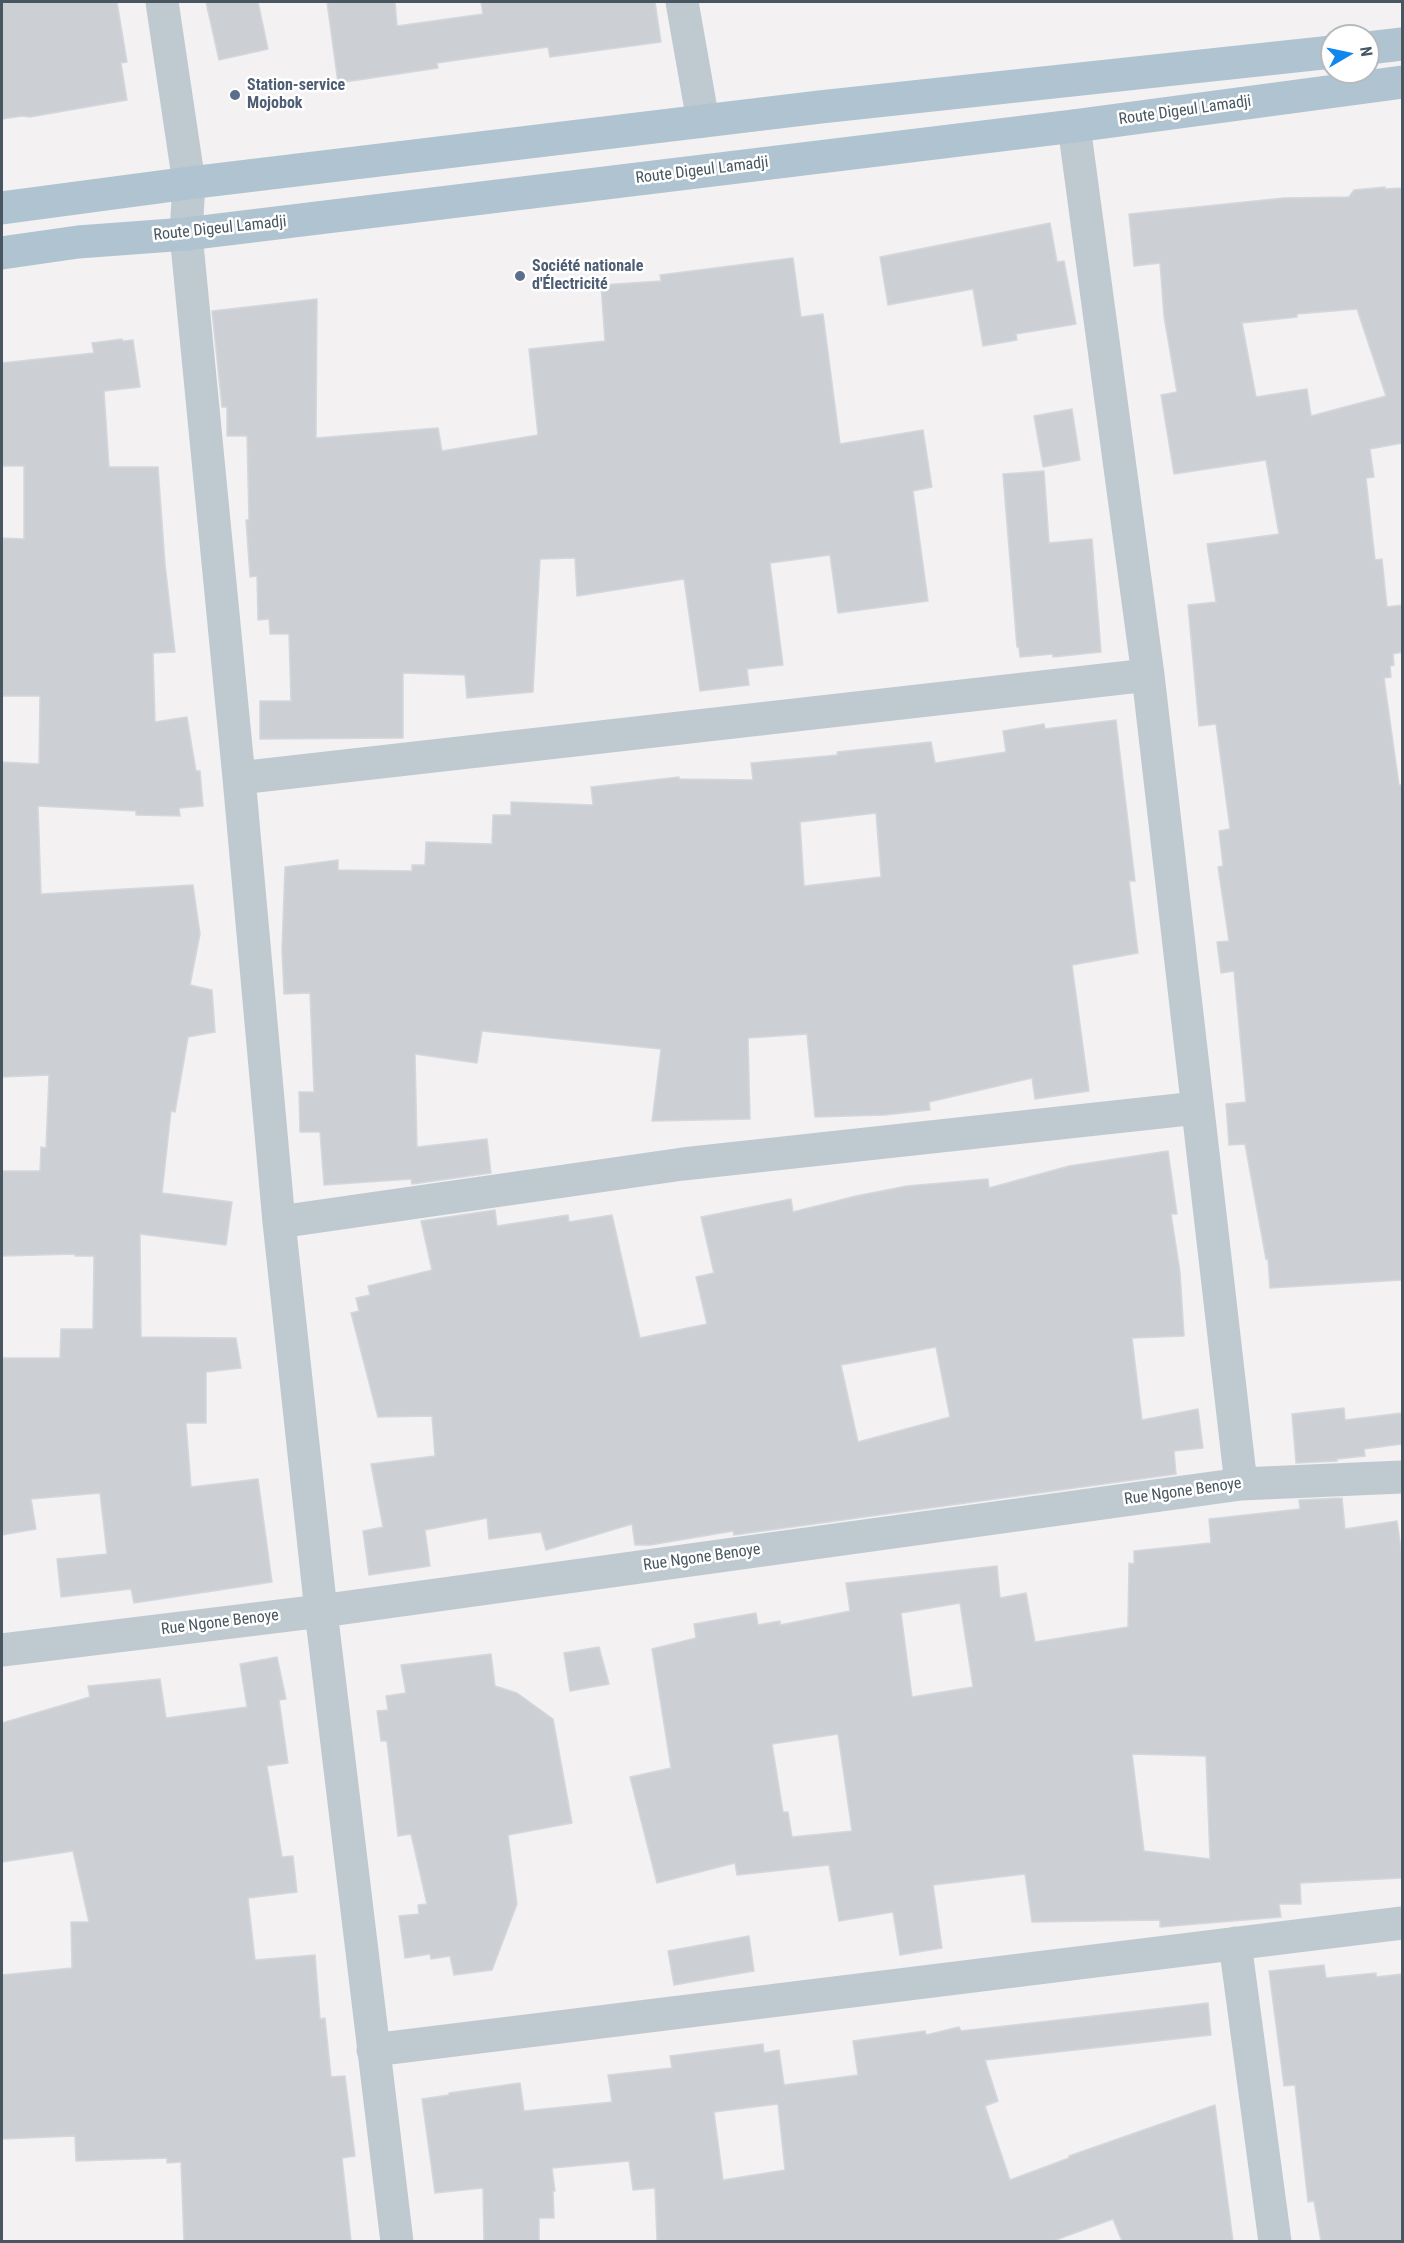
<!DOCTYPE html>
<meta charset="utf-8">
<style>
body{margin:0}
#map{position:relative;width:1404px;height:2243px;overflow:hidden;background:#f3f1f1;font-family:"Roboto Condensed",sans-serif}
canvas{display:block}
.frame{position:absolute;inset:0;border:3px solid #47565f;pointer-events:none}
.north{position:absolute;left:1320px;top:24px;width:60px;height:60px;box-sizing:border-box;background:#fff;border:2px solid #b5bbbf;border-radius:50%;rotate:81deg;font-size:16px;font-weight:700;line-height:24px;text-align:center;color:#47565f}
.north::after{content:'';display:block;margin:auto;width:21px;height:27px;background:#1087ee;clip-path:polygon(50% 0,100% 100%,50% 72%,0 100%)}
</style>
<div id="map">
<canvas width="1404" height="2243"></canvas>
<div class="frame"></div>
<div class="north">N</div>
</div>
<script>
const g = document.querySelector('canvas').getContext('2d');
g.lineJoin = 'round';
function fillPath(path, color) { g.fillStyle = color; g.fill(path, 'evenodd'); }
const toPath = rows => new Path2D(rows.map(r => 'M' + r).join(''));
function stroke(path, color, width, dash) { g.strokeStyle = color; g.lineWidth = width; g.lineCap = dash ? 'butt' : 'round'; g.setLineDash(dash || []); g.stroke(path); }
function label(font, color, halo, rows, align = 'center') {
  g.font = font + ' "Roboto Condensed",sans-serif'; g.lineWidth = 5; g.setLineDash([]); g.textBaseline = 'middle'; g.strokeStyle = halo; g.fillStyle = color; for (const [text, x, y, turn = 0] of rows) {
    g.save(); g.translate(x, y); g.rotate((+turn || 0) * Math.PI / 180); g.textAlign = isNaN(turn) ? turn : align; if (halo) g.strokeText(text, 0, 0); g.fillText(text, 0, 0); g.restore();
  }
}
const building = toPath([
 [2,2,117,2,127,62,121,63,127,100,30,117,22,116,2,119,2,2],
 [206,2,258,2,268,49,219,60,206,2],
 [327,2,395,2,397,26,483,14,481,2,655,2,661,42,550,57,548,47,437,63,438,68,338,83,327,2],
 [1385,187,1385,189,1402,188,1402,443,1370,449,1374,477,1366,478,1375,560,1382,559,1387,607,1402,605,1402,652,1393,654,1394,665,1390,666,1391,677,1384,678,1399,785,1402,785,1402,1280,1270,1288,1268,1259,1266,1259,1245,1144,1229,1145,1226,1104,1246,1102,1234,971,1221,973,1217,942,1229,941,1218,867,1223,866,1219,831,1230,829,1216,724,1199,726,1188,605,1216,602,1207,544,1279,534,1266,460,1174,474,1161,395,1177,392,1164,316,1160,263,1134,266,1129,214,1284,198,1349,197,1354,190,1385,187],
 [1357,309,1386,396,1311,416,1307,389,1256,397,1242,323,1297,317,1297,314,1357,309],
 [1050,223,1057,262,1064,261,1076,324,1016,334,1017,340,983,346,973,289,888,305,880,257,1050,223],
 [793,258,801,317,823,314,840,444,923,430,932,487,913,491,928,601,838,613,830,555,770,563,783,665,747,669,749,685,700,691,684,579,577,596,575,558,540,559,533,692,467,698,465,675,403,673,403,738,260,739,260,701,291,701,289,634,270,634,269,619,258,620,257,576,250,577,246,520,249,520,247,436,227,436,227,407,222,407,212,311,317,299,316,438,438,428,442,451,538,435,529,349,605,341,601,285,661,281,660,275,793,258],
 [122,339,123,341,133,340,140,387,104,391,109,467,158,467,165,564,175,652,153,653,155,722,187,717,196,771,200,771,203,806,179,808,180,816,136,815,136,811,38,806,41,894,193,885,200,934,190,985,212,990,215,1032,188,1037,175,1112,171,1111,162,1193,232,1202,226,1245,140,1234,141,1337,236,1338,241,1368,206,1372,206,1423,186,1423,191,1487,258,1479,272,1582,134,1603,131,1589,61,1597,57,1559,107,1554,100,1493,31,1499,36,1529,2,1535,2,1358,60,1358,61,1329,93,1329,94,1256,75,1256,75,1254,2,1256,2,1171,40,1171,41,1147,46,1148,49,1075,2,1077,2,762,39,764,40,696,2,696,2,538,24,539,24,466,2,466,2,363,94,353,92,343,122,339],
 [1072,409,1080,460,1043,467,1034,416,1072,409],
 [1044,471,1049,543,1092,539,1101,652,1053,657,1053,654,1020,657,1019,647,1017,647,1003,474,1044,471],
 [1116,720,1135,881,1129,881,1138,953,1072,965,1089,1091,1035,1099,1032,1078,929,1102,930,1110,884,1115,815,1117,807,1034,748,1038,750,1119,652,1121,661,1049,482,1031,477,1063,415,1054,417,1147,487,1139,491,1173,412,1184,411,1179,324,1185,320,1132,300,1132,299,1092,314,1092,310,993,284,994,282,950,285,867,338,860,338,870,412,871,412,865,425,865,426,842,492,844,493,815,511,815,511,802,593,805,591,787,679,777,679,779,753,780,751,763,838,755,837,752,931,742,935,763,1006,752,1003,731,1044,724,1045,729,1116,720],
 [876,813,881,877,804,886,800,822,876,813],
 [1168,1151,1177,1214,1171,1214,1180,1272,1184,1336,1132,1338,1142,1420,1198,1409,1203,1448,1174,1451,1176,1474,734,1535,733,1531,650,1545,635,1545,632,1524,546,1550,541,1532,489,1539,487,1518,425,1530,430,1566,369,1575,363,1531,383,1527,371,1464,435,1456,432,1416,378,1417,351,1313,359,1311,356,1298,370,1295,368,1286,432,1270,421,1221,495,1210,497,1226,568,1215,569,1222,612,1215,640,1338,707,1324,696,1277,714,1273,701,1217,791,1199,793,1212,856,1196,907,1186,988,1179,989,1188,1069,1166,1168,1151],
 [936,1347,950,1417,858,1442,841,1365,936,1347],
 [1344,1408,1345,1420,1402,1413,1402,1444,1364,1449,1365,1456,1337,1459,1337,1461,1296,1463,1292,1414,1344,1408],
 [1342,1498,1345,1529,1397,1521,1402,1556,1402,1878,1300,1883,1301,1904,1279,1904,1281,1917,1160,1927,1160,1920,1032,1922,1025,1874,933,1885,942,1948,900,1955,893,1912,839,1921,829,1865,737,1875,735,1863,657,1883,630,1777,671,1768,652,1649,696,1638,694,1624,756,1613,758,1625,780,1621,780,1625,850,1611,846,1583,997,1566,1000,1598,1026,1593,1035,1642,1128,1627,1129,1563,1134,1564,1134,1551,1211,1543,1209,1519,1300,1509,1299,1500,1342,1498],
 [960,1603,973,1687,912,1697,901,1613,960,1603],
 [838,1734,852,1831,792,1837,788,1812,783,1812,772,1744,838,1734],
 [1132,1754,1206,1756,1210,1859,1144,1851,1132,1754],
 [599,1647,609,1684,570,1691,564,1653,599,1647],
 [491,1654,495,1686,517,1693,553,1719,572,1823,508,1835,517,1904,492,1970,454,1975,450,1956,431,1959,430,1954,405,1958,399,1916,419,1914,418,1905,427,1904,411,1834,398,1836,387,1741,381,1741,377,1711,388,1710,386,1696,406,1693,401,1665,491,1654],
 [277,1657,286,1699,279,1700,288,1763,267,1766,282,1857,293,1856,297,1892,248,1898,255,1960,315,1955,320,2019,325,2018,331,2077,345,2076,355,2156,342,2158,351,2241,184,2241,181,2162,167,2163,167,2158,76,2161,75,2136,2,2139,2,1975,72,1968,71,1922,89,1922,73,1851,2,1862,2,1723,90,1697,88,1686,160,1679,166,1718,247,1707,240,1664,277,1657],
 [749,1936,754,1971,674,1985,668,1951,749,1936],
 [1324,1965,1326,1978,1376,1973,1376,1977,1402,1974,1402,2241,1321,2241,1314,2201,1308,2202,1295,2085,1284,2086,1269,1971,1324,1965],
 [1208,2003,1211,2035,985,2060,998,2101,985,2106,1010,2180,1069,2158,1069,2156,1215,2105,1233,2241,1122,2241,1113,2219,1053,2241,657,2241,655,2188,633,2190,629,2161,552,2168,555,2191,553,2191,554,2218,539,2218,539,2241,484,2241,483,2188,435,2193,422,2099,449,2095,449,2093,520,2083,524,2111,612,2102,608,2075,672,2068,670,2056,763,2044,764,2053,779,2050,784,2085,858,2075,853,2041,925,2031,926,2035,959,2027,961,2031,1208,2003],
 [778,2104,785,2170,723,2180,714,2112,778,2104]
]);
const minor = toPath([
 [162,2,189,183,186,234,239,778,279,1222,321,1611,397,2242],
 [682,2,703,121],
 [1074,126,1148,675,1241,1484],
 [239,778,1148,675],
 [279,1222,683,1164,1197,1108],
 [2,1650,321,1611,1241,1484,1402,1477],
 [1235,1943,1275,2242],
 [373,2050,1402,1923]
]);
const major = toPath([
 [1368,48,1402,44],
 [2,208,189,183,820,107,1332,52],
 [2,253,78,242,186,234,1074,126,1402,82]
]);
const markers = [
 [235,95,6,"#5c6f8a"],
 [520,276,6,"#5c6f8a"]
];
const serviceNames = [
 ["Station-service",247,86],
 ["Mojobok",247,104],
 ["Société nationale",532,267],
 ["d'Électricité",532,285]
];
const streetNames = [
 ["Route Digeul Lamadji",1185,111,-8],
 ["Route Digeul Lamadji",702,171,-7],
 ["Route Digeul Lamadji",220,229,-6],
 ["Rue Ngone Benoye",1183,1492,-8],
 ["Rue Ngone Benoye",702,1558,-8],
 ["Rue Ngone Benoye",220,1623,-7]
];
fillPath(building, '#ccd0d5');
stroke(building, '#d4d7dc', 1.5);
stroke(minor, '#becad0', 33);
stroke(major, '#afc3d0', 33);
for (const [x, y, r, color] of markers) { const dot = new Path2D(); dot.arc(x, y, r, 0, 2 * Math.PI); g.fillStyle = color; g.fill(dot); stroke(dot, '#fff', 2); }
label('bold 16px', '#4e5e75', '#fff', serviceNames, 'left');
label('16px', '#47565f', '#fff', streetNames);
</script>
